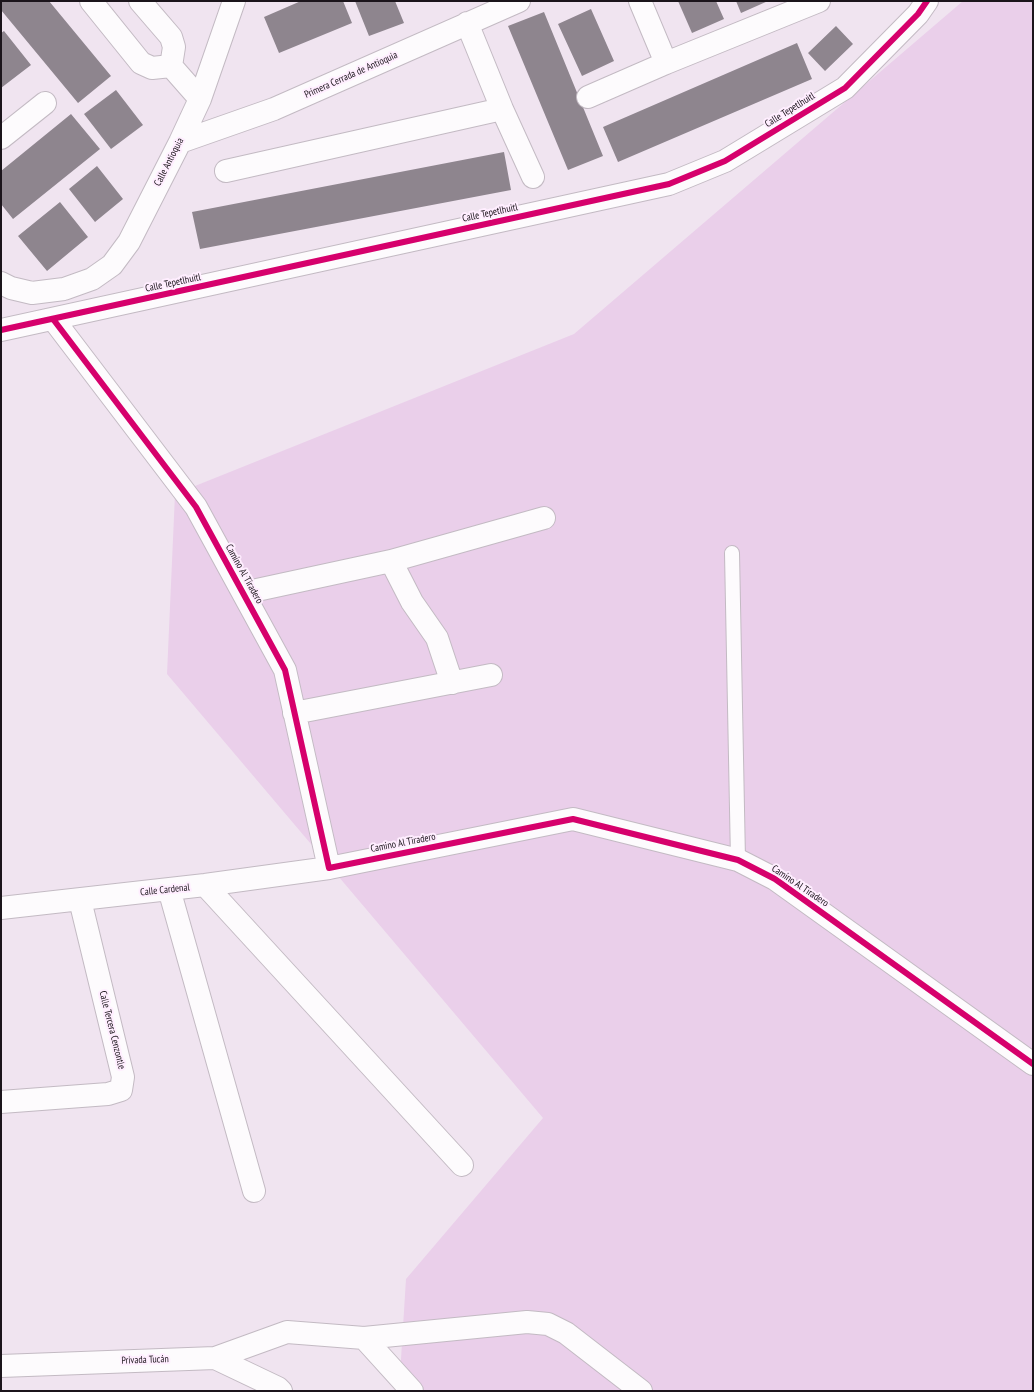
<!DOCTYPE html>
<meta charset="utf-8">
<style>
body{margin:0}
#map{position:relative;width:1034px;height:1392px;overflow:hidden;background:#f0e4f0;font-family:"PT Sans Narrow",sans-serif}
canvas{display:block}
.frame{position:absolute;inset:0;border:2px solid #1b141b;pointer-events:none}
</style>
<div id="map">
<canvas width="1034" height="1392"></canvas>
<div class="frame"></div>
</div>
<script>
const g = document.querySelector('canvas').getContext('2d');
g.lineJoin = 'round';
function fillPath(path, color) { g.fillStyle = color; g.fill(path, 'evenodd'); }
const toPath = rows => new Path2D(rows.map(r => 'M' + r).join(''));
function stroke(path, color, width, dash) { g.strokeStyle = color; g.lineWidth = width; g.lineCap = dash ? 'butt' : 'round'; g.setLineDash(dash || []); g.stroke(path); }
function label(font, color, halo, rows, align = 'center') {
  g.font = font + ' "PT Sans Narrow",sans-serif'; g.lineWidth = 4; g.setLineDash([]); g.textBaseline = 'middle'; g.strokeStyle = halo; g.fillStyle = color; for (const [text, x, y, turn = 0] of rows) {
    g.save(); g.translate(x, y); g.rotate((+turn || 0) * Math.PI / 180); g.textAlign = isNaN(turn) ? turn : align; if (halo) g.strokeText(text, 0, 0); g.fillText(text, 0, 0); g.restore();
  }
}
const green = toPath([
 [963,1,1033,1,1033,1391,399,1391,406,1279,543,1118,167,674,175,494,574,334]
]);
const building = toPath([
 [1,1,49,1,111,76,78,103,1,10],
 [301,1,343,1,352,23,279,53,264,17],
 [355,1,395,1,404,23,369,36],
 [678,1,716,1,724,19,692,33],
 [736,1,768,1,741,13],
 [591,9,614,61,582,76,558,24],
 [544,12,603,156,568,170,508,26],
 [836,26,853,44,825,71,808,53],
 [4,31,31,65,1,88,1,33],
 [797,43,812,79,618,162,603,127],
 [116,90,143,125,111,149,84,114],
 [71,114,100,149,13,219,1,204,1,171],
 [504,152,511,190,200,249,192,212],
 [97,166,123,199,95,222,69,189],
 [60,202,88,237,47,271,18,236]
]);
const lane = toPath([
 [732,553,738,860]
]);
const street = toPath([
 [91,1,141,63,152,68,171,66],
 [140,1,171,37,174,47,171,66,200,99],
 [640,1,666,63],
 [467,23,502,109,533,177],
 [588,97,666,63,819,1],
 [1,138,45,103],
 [180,142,274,109,519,1],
 [226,171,502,109],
 [1,283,11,288,32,293,64,289,92,279,112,265,129,242,180,142,200,99,234,1],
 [53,319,196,507,285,670,329,868,573,819,738,860,775,879,1033,1064],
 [1,330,669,184,725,161,845,88,918,14,927,1],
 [391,561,412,602,437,638,452,683],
 [243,593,391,561,544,518],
 [294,713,491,675],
 [205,885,462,1165],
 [169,889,254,1191],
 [1,908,205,885,329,868],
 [1,1102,108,1094,121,1090,123,1077,80,900],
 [364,1338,527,1322,548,1324,566,1333,641,1391],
 [215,1358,287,1332,364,1338,412,1391],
 [1,1366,215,1358,278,1388,281,1391]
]);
const cycleway = toPath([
 [53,319,196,507,285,670,329,868,573,819,738,860,775,879,1033,1064],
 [1,330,669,184,725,161,845,88,918,14,927,1]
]);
const streetNames = [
 ["Primera Cerrada de Antioquia",351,75,-24],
 ["Calle Tepetlhuitl",790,110,-32],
 ["Calle Antioquia",169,162,-63],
 ["Calle Tepetlhuitl",490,213,-12],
 ["Calle Tepetlhuitl",173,283,-12],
 ["Camino Al Tiradero",244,574,61],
 ["Camino Al Tiradero",403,843,-11],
 ["Camino Al Tiradero",800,886,34],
 ["Calle Cardenal",165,890,-6],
 ["Calle Tercera Cenzontle",112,1030,76],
 ["Privada Tucán",145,1360,-2]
];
fillPath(green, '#eacfea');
fillPath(building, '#8e858e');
stroke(lane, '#c3bac3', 16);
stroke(street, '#c3bac3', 24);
stroke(lane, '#fdfbfd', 14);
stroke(street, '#fdfbfd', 22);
stroke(cycleway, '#d6006c', 6);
label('10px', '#1b141b', '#fef', streetNames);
</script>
